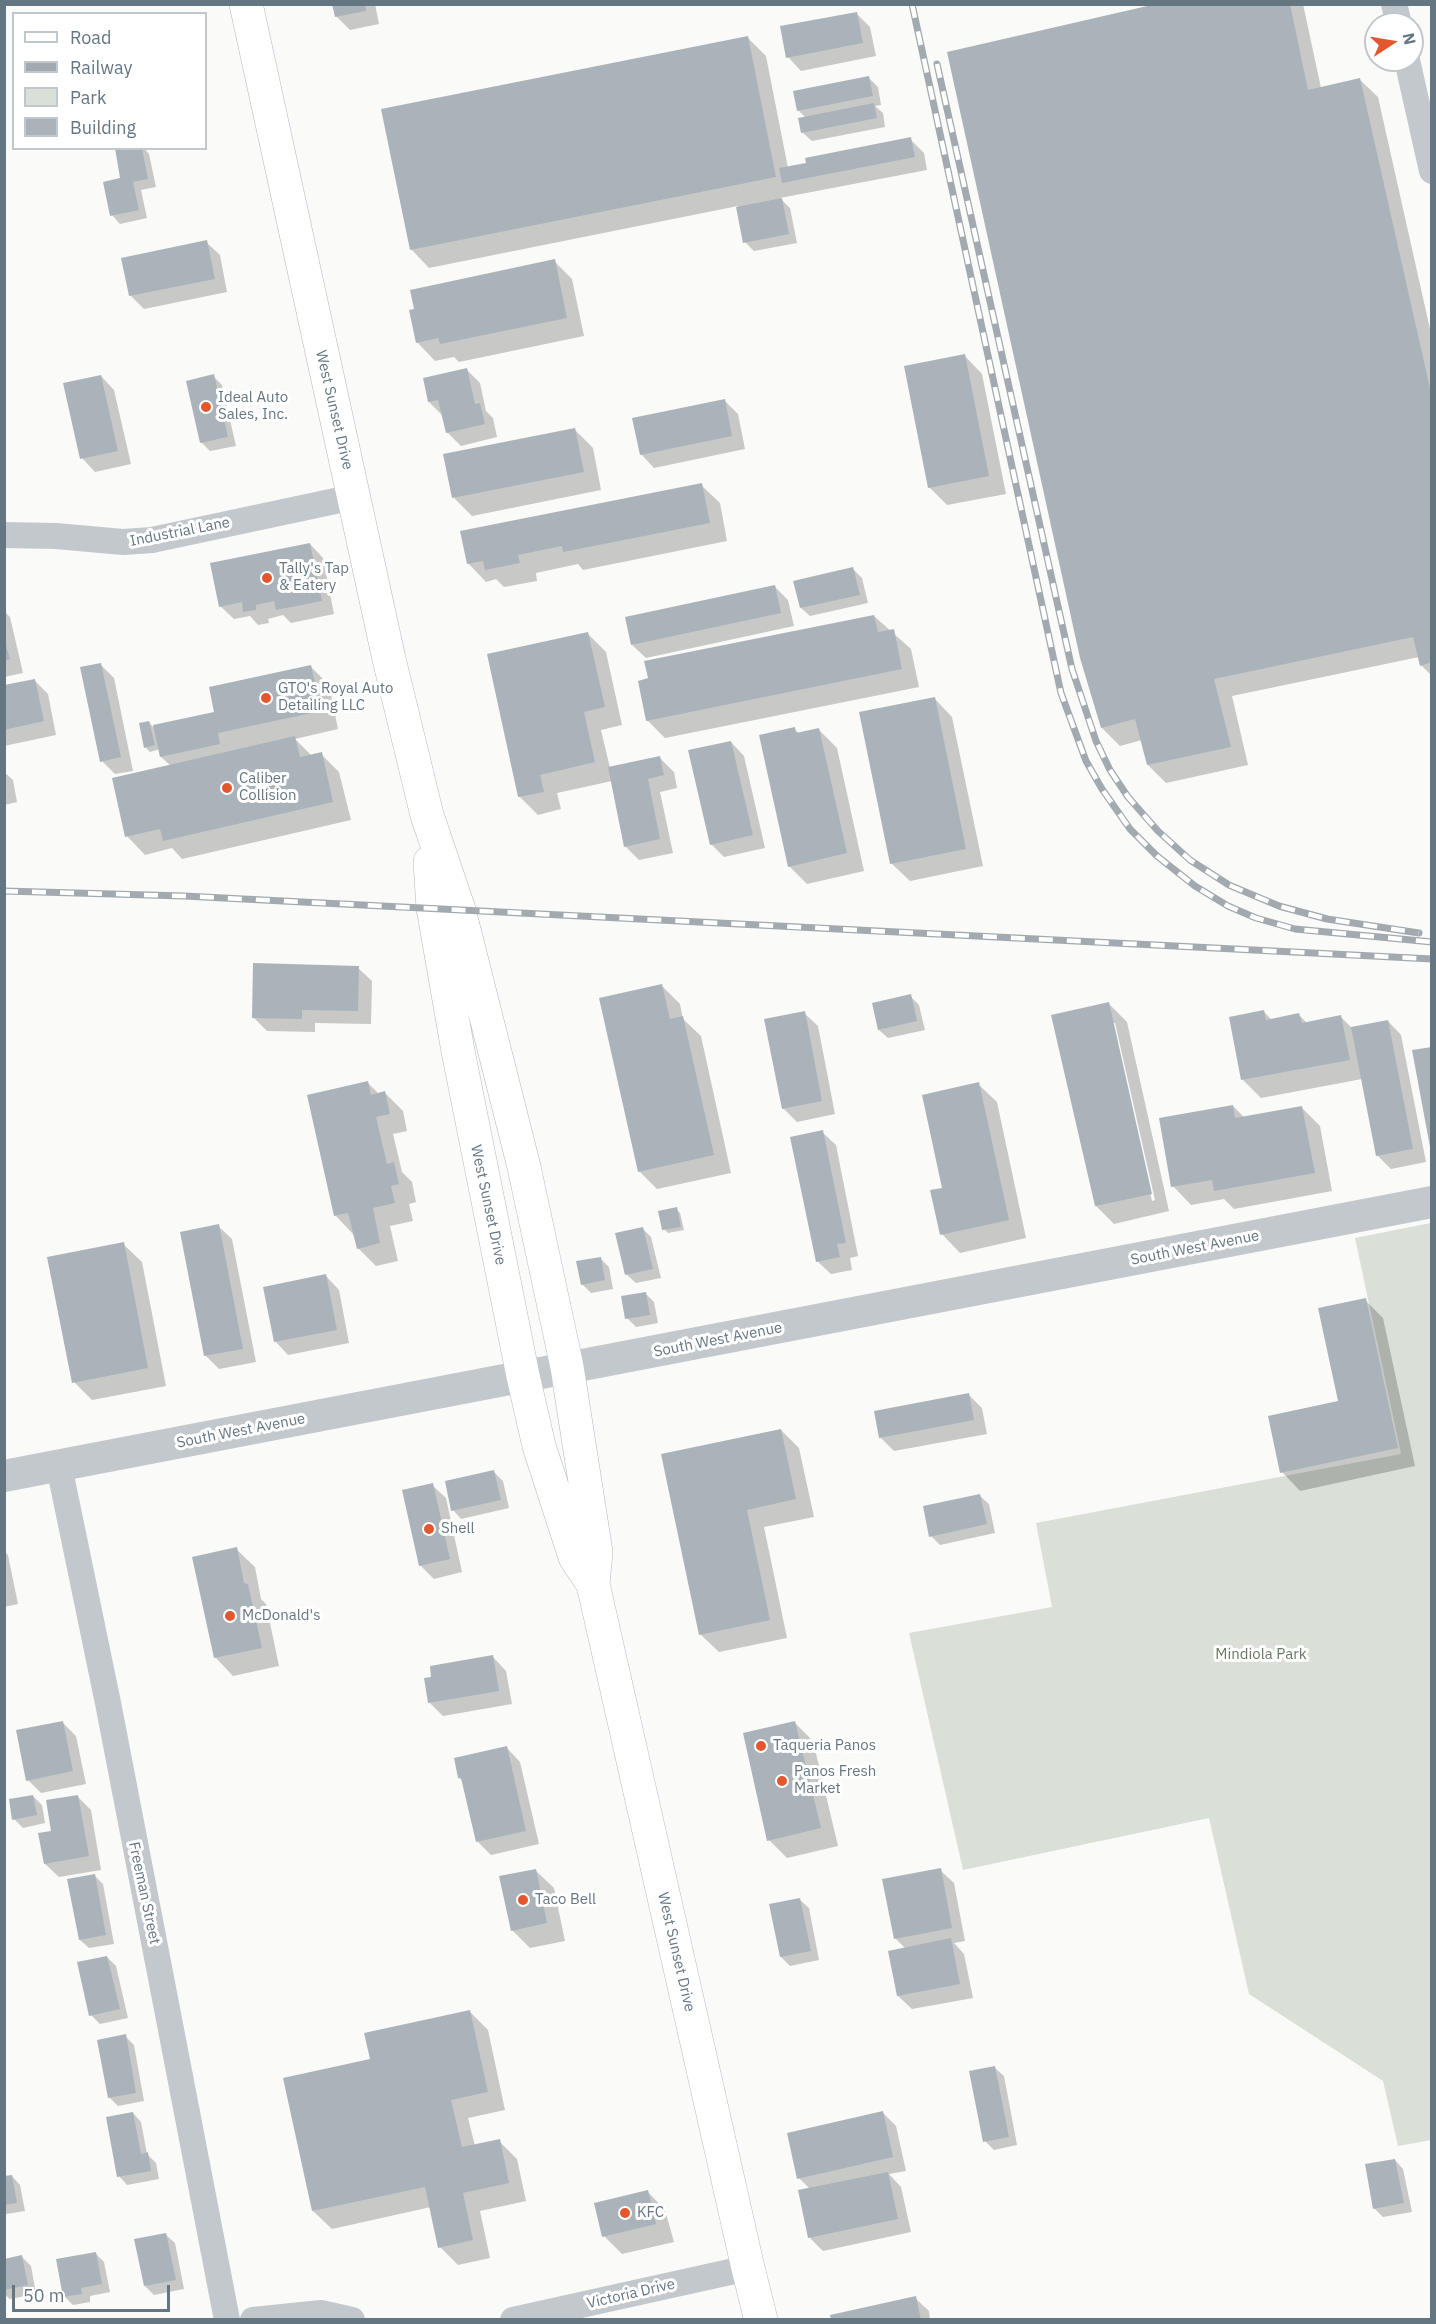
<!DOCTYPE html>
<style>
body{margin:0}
#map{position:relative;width:1436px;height:2324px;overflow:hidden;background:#fafaf8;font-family:"IBM Plex Sans",sans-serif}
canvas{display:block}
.frame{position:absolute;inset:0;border:6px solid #657683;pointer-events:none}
.legend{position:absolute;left:12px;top:12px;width:195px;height:138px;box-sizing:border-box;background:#fff;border:2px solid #c1c8cd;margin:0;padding:8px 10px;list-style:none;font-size:18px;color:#657683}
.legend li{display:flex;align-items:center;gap:12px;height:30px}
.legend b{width:30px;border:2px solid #c1c8cd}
.north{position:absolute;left:1364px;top:12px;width:60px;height:60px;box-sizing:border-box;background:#fff;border:2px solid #c1c8cd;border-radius:50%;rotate:78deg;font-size:16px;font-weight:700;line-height:24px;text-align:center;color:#657683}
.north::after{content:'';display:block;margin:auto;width:21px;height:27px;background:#e4572e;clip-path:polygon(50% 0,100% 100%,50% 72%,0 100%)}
.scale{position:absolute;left:12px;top:2285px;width:158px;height:27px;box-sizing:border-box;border:3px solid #657683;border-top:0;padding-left:8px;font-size:18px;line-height:21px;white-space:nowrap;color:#657683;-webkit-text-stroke:4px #fff;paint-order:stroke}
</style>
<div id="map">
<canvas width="1436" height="2324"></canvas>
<div class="frame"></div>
<ul class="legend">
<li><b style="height:8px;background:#fff"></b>Road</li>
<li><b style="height:8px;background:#a2aab0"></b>Railway</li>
<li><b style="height:16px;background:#dadfd7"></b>Park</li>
<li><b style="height:16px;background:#aab3b9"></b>Building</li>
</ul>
<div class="north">N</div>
<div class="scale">50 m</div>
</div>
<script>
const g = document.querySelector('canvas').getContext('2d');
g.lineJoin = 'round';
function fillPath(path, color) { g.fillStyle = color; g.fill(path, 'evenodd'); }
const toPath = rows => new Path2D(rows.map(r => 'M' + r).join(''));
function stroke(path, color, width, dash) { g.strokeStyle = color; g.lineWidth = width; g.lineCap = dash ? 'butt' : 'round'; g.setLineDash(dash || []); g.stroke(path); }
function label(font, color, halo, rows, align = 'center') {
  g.font = font + ' "IBM Plex Sans",sans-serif'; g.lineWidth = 6; g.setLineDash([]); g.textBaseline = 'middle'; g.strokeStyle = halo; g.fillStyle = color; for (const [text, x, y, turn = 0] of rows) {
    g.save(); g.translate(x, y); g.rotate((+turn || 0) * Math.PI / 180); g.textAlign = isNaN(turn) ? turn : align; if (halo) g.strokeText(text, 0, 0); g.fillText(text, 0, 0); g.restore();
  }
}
const green = toPath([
 [1431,1223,1432,2140,1398,2146,1383,2081,1249,1994,1209,1818,963,1870,909,1633,1052,1607,1036,1523,1401,1454,1355,1238]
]);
const shadow = toPath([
 [333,4,375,4,379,24,350,30,336,16],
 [1162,4,1303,4,1321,88,1359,79,1378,97,1432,338,1432,676,1421,665,1419,657,1232,696,1248,765,1166,783,1148,765,1142,740,1120,746,1102,728],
 [856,13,870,27,876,56,801,71,788,57],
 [748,38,766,56,788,168,910,139,924,153,927,170,780,198,790,208,797,243,754,251,745,242,738,206,429,268,411,249],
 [869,78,878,87,881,105,875,106,883,113,885,127,812,141,803,133,806,118,798,110],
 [121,148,144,148,149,154,156,187,141,190,147,218,120,224,112,215,122,180],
 [206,242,220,255,227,292,144,309,130,295],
 [554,261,572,279,584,336,459,362,454,357,435,361,417,342],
 [964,355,982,374,1006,494,947,505,929,487],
 [466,369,480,383,486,411,493,418,497,437,461,446,447,432,443,416,429,402,424,379],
 [101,376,114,390,131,464,95,472,82,458],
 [213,376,222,385,236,446,210,451,201,442],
 [724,400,738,414,745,449,654,468,641,454],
 [575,430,593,448,601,490,472,516,454,498],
 [701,485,720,503,727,541,583,570,578,564,536,573,537,581,504,587,496,579,486,582,468,563],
 [310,544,323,558,334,614,291,623,283,615,268,619,269,623,258,625,250,616,234,619,220,606],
 [853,569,862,578,868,603,810,616,801,608],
 [774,586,788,600,794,626,646,658,632,645],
 [4,611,10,617,23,673,4,677],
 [874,616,911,649,919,687,665,738,647,720],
 [588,634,606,652,622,725,601,730,610,768,660,758,674,772,677,788,660,792,673,853,639,860,625,846,612,781,557,793,561,809,538,815,519,796],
 [100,664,114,678,133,771,115,774,102,761],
 [311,667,329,685,338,729,295,739,312,756,321,754,339,772,351,820,182,859,172,848,145,855,127,836,171,766,161,757,160,749,150,752,146,748,149,722,153,727,216,713],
 [34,680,48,694,56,735,4,746,4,687],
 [934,698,952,717,983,866,910,881,891,863],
 [794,729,800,734,819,730,837,748,864,871,807,884,789,866],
 [731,742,744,756,765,848,724,857,711,844],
 [4,772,13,780,17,802,4,805],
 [358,968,372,981,371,1024,315,1023,315,1032,267,1031,253,1017],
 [662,986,680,1004,683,1019,701,1036,731,1173,657,1189,639,1171],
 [910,996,919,1005,925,1030,888,1038,879,1030],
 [1109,1004,1127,1022,1169,1211,1114,1224,1096,1206],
 [1112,1023,1115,1023,1155,1200,1152,1201],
 [1264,1012,1272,1020,1299,1015,1307,1023,1341,1017,1352,1028,1388,1021,1401,1035,1426,1162,1391,1169,1377,1155,1362,1079,1261,1098,1243,1080,1231,1018],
 [804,1013,818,1026,835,1114,797,1122,783,1108],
 [368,1083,379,1094,385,1093,403,1111,407,1131,393,1134,402,1172,412,1182,416,1202,409,1204,413,1221,390,1226,398,1261,376,1266,358,1248,353,1234,335,1215],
 [978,1084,997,1102,1026,1238,960,1253,942,1234],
 [1233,1106,1245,1118,1302,1108,1320,1126,1332,1191,1234,1209,1224,1199,1191,1205,1173,1186],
 [822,1132,836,1145,858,1256,850,1258,852,1270,831,1274,817,1261],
 [676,1209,680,1213,684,1230,668,1233,664,1229],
 [218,1226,232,1239,256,1362,219,1369,206,1356,182,1233],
 [642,1228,651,1237,661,1278,636,1283,627,1275],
 [123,1244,142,1262,166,1386,92,1400,74,1382],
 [600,1258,609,1267,613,1289,591,1293,582,1284],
 [326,1276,339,1290,349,1343,288,1355,275,1341],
 [645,1293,654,1302,658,1323,636,1327,627,1318],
 [1365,1300,1383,1318,1415,1466,1300,1491,1282,1472,1340,1403],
 [969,1395,982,1408,987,1434,894,1451,880,1437],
 [781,1430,799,1448,814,1517,764,1527,787,1638,719,1652,700,1634,663,1455],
 [494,1472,503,1481,509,1508,461,1519,453,1510],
 [432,1485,446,1498,462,1572,434,1579,420,1565],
 [980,1496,989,1504,995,1533,940,1545,931,1536],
 [236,1549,255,1567,261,1599,266,1604,279,1666,233,1676,215,1657],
 [4,1551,8,1555,18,1604,4,1607],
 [493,1657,506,1671,512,1704,443,1716,429,1702],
 [63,1723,76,1736,86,1784,41,1793,28,1780],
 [795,1723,813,1741,838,1846,787,1858,769,1840],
 [507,1748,520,1762,539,1844,491,1855,478,1842,464,1782,459,1778],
 [33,1796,42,1805,45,1823,23,1828,14,1819],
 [77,1796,91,1810,101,1870,59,1877,45,1864,53,1832],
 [535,1870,554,1888,565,1941,530,1948,512,1930],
 [940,1870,954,1883,965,1941,954,1943,964,1954,973,1998,912,2009,898,1996,906,1949,896,1939,884,1881],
 [94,1875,103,1884,114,1944,89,1948,80,1940],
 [800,1900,809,1908,819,1960,790,1966,781,1957,771,1905],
 [107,1957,116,1966,128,2018,100,2024,91,2015],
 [470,2012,488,2030,505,2110,468,2118,475,2146,499,2141,517,2159,526,2201,480,2211,490,2258,458,2265,440,2247,431,2207,332,2229,313,2211,371,2060],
 [125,2036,134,2045,144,2101,118,2106,109,2097],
 [995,2068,1004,2076,1017,2145,994,2150,985,2141],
 [133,2113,141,2122,147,2154,156,2163,159,2179,127,2185,119,2176],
 [883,2113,896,2126,906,2171,889,2174,901,2187,911,2232,823,2251,809,2237,810,2189,799,2178],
 [1395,2160,1403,2169,1412,2212,1383,2217,1374,2208],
 [12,2176,20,2185,25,2211,6,2214,4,2178],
 [647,2191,665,2210,674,2242,622,2254,604,2236],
 [166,2235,175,2243,184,2289,154,2295,145,2286],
 [96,2254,104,2262,110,2292,90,2296,90,2302,73,2305,64,2296],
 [22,2257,31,2266,36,2294,10,2299,4,2294,4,2258,5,2260],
 [915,2298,929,2311,930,2320,833,2320]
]);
const building = toPath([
 [332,4,365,4,366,11,335,17],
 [1156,4,1290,4,1308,90,1360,78,1432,397,1432,662,1420,666,1413,637,1214,679,1231,747,1147,765,1135,719,1101,728,1080,658,947,52],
 [857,12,863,43,786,58,780,26],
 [748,36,776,177,410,250,381,109],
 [869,76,873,96,797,111,793,91],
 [874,103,877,118,801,133,798,118],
 [911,137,915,157,782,183,779,168,806,163,805,158],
 [115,148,142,148,148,179,133,182,139,210,110,216,103,182,120,178],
 [782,198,789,234,743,243,736,207],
 [207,240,215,279,129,296,121,258],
 [555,259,567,318,440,344,438,338,416,343,409,310,414,309,410,290],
 [965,354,989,476,928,488,904,366],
 [467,368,475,404,480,403,485,424,446,433,438,400,428,402,423,378],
 [214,374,228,437,200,443,186,381],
 [101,375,118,451,80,459,63,383],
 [725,399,732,436,640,455,632,418],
 [575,428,584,472,452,498,443,454],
 [702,483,710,523,563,552,562,546,518,555,520,563,485,570,483,561,467,564,460,531],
 [310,543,322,601,276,610,274,601,256,605,256,610,243,612,242,602,219,607,210,563],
 [853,567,860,595,800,608,793,581],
 [775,585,781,613,631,645,625,617],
 [874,615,878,632,894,629,902,669,646,721,638,681,648,678,644,661],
 [588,632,605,707,584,712,595,762,540,775,544,792,518,797,487,654],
 [4,639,10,659,4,661],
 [101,663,121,757,100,762,80,667],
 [311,665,321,711,218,733,220,744,160,757,153,725,214,712,209,687],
 [35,679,44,721,4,730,4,685],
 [935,697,966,849,890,864,859,712],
 [149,721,155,745,144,748,139,723],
 [795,727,796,733,819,728,847,853,788,867,759,735],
 [295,736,300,757,322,752,333,802,163,841,160,829,125,837,112,778],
 [731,741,753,835,710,845,688,750],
 [660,756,664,775,648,779,660,839,624,847,608,767],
 [253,963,359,966,358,1011,302,1010,302,1019,252,1018],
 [662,984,670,1019,683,1016,714,1155,638,1172,599,998],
 [911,994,917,1021,878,1030,872,1003],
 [1109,1002,1152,1194,1095,1206,1051,1015],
 [1264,1010,1266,1020,1299,1013,1302,1023,1341,1015,1350,1060,1241,1080,1229,1017],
 [805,1011,822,1101,782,1109,764,1019],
 [1388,1020,1413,1149,1376,1156,1351,1027],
 [1432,1047,1432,1147,1430,1147,1412,1050],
 [368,1081,371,1095,385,1091,390,1114,376,1117,387,1164,394,1162,399,1184,391,1186,395,1203,373,1208,380,1243,357,1249,348,1213,334,1216,307,1095],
 [979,1082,1009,1220,940,1235,930,1190,942,1188,922,1095],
 [1233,1105,1235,1118,1302,1106,1315,1173,1214,1191,1212,1180,1171,1187,1159,1118],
 [823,1130,846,1243,837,1244,840,1257,816,1262,790,1137],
 [677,1207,681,1227,662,1230,658,1211],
 [219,1224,243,1349,204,1356,180,1232],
 [643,1227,653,1269,625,1275,615,1233],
 [124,1242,148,1368,72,1383,47,1257],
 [601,1257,605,1280,581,1285,576,1261],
 [326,1274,337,1330,274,1342,263,1287],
 [646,1292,650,1315,625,1319,621,1296],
 [1366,1298,1398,1448,1280,1473,1268,1416,1338,1401,1318,1308],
 [969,1393,974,1420,879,1438,874,1411],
 [781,1429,796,1499,747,1510,770,1620,699,1635,661,1454],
 [494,1470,501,1500,451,1511,445,1481],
 [433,1483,450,1559,419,1566,402,1490],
 [980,1494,987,1524,929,1537,923,1506],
 [237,1547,244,1583,248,1584,262,1648,214,1658,192,1557],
 [493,1655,499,1691,428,1703,424,1678,431,1677,430,1666],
 [63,1721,73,1771,26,1781,16,1730],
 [795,1721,821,1828,767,1841,743,1733],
 [507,1746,526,1831,476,1842,461,1778,458,1778,454,1758],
 [33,1795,37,1815,12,1820,9,1799],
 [78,1795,89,1856,44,1864,38,1833,51,1831,46,1800],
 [941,1868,952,1928,894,1939,882,1879],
 [536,1869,547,1923,511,1931,499,1876],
 [95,1874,106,1935,79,1940,67,1879],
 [800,1898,811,1951,780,1957,769,1904],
 [951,1938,960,1984,897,1996,888,1951],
 [107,1956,120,2009,89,2016,77,1962],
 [470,2010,488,2092,451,2100,462,2147,500,2139,509,2183,463,2193,473,2240,438,2248,425,2187,312,2211,283,2078,370,2059,364,2033],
 [126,2034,136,2093,108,2098,97,2040],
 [995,2066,1009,2137,983,2142,969,2071],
 [883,2111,893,2157,797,2179,787,2133],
 [133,2112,141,2154,148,2152,151,2171,117,2177,106,2117],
 [1395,2159,1404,2203,1373,2209,1365,2164],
 [888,2172,898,2219,808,2238,798,2190],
 [12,2175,17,2203,4,2205,4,2176],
 [648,2190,656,2224,602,2237,594,2203],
 [166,2233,176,2280,144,2286,134,2239],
 [96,2252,102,2284,81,2288,82,2294,63,2297,56,2259],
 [22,2255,28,2285,4,2290,4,2259],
 [916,2296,921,2320,831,2320,830,2315]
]);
const minor = toPath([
 [1394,4,1399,24],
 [1407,60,1432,171],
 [4,535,56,536,123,542,152,540,354,497],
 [59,1466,108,1703,227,2320],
 [253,2320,321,2313,352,2320],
 [513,2320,748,2268]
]);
const tertiary = toPath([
 [4,1476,1432,1202]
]);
const secondary = toPath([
 [246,4,389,659,427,815,459,910,524,1167,567,1367,596,1552,593,1584,748,2268,761,2320],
 [430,862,433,908,458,1051,523,1376,539,1446,575,1557,593,1584]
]);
const rail = toPath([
 [912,4,1061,693,1086,761,1102,789,1130,829,1157,856,1195,886,1228,906,1256,918,1295,929,1432,942],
 [937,64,1072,669,1096,741,1110,770,1128,797,1158,831,1190,860,1229,885,1279,906,1327,919,1419,933],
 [4,891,184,896,1432,959]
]);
const markers = [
 [206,407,6,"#e4572e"],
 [267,578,6,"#e4572e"],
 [266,698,6,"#e4572e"],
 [227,788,6,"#e4572e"],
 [429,1529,6,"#e4572e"],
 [230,1616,6,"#e4572e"],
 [761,1746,6,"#e4572e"],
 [782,1781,6,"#e4572e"],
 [523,1900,6,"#e4572e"],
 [625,2213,6,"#e4572e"]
];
const poiNames = [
 ["Ideal Auto",218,398],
 ["Sales, Inc.",218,415],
 ["Tally's Tap",279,569],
 ["& Eatery",279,586],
 ["GTO's Royal Auto",278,689],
 ["Detailing LLC",278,706],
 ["Caliber",239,779],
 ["Collision",239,796],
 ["Shell",441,1529],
 ["McDonald's",242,1616],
 ["Taqueria Panos",773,1746],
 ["Panos Fresh",794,1772],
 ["Market",794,1789],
 ["Taco Bell",535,1900],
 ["KFC",637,2213]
];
const streetNames = [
 ["West Sunset Drive",334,410,77],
 ["Industrial Lane",180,532,-11],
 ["West Sunset Drive",488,1205,78],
 ["South West Avenue",1195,1248,-11],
 ["South West Avenue",718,1340,-11],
 ["South West Avenue",241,1431,-11],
 ["Freeman Street",144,1893,78],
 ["West Sunset Drive",676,1952,77],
 ["Victoria Drive",631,2294,-13]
];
const parkNames = [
 ["Mindiola Park",1261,1655]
];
fillPath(green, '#dadfd7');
fillPath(shadow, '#0003');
fillPath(building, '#aab3b9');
stroke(secondary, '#b3babf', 34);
stroke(minor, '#c3c8cc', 26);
stroke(tertiary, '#c3c8cc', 32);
stroke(secondary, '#fff', 33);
stroke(rail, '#a2aab0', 7);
stroke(rail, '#fff', 4.5, [14]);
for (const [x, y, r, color] of markers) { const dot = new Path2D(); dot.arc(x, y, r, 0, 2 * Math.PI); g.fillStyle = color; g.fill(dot); stroke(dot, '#fff', 2); }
label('15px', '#657683', '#fff', poiNames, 'left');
label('15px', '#657683', '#fff', streetNames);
label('15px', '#687a64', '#fff', parkNames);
</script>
